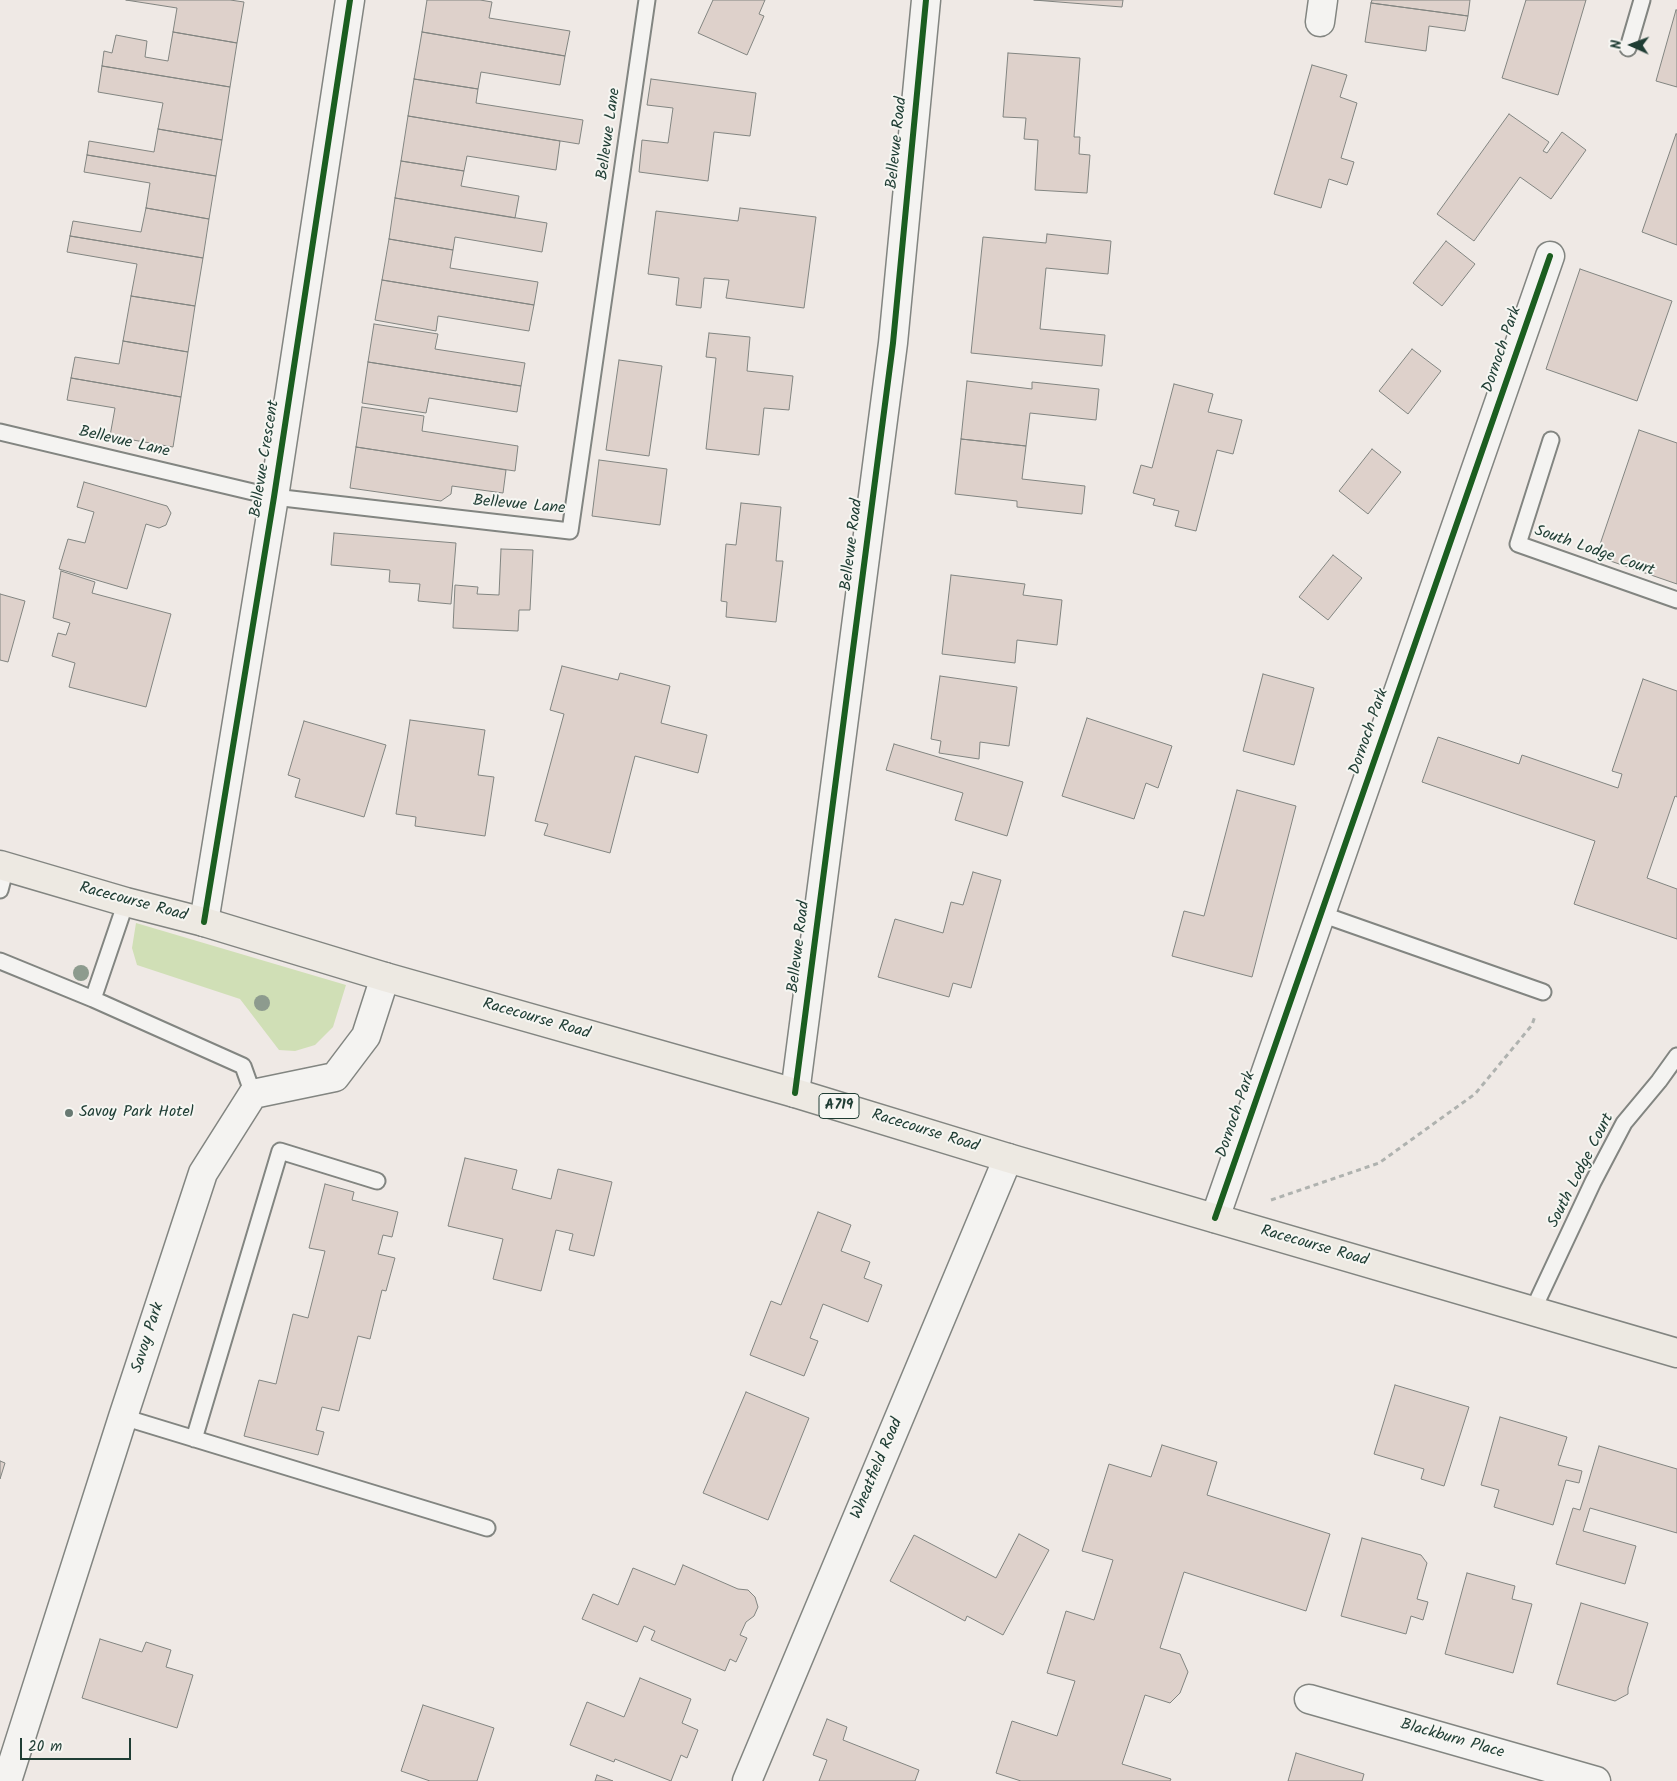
<!DOCTYPE html>
<style>
body{margin:0}
#map{position:relative;width:1677px;height:1781px;overflow:hidden;background:#efe9e5;font-family:Kalam,sans-serif}
canvas{display:block}
.north{position:absolute;left:1607px;top:20px;width:50px;height:50px;-webkit-text-stroke:4px #f6f6f2;paint-order:stroke;rotate:272deg;font-size:14px;font-weight:700;line-height:20px;text-align:center;color:#1f3d34}
.north::after{content:'';display:block;margin:auto;width:18px;height:22px;background:#1f3d34;clip-path:polygon(50% 0,100% 100%,50% 72%,0 100%)}
.scale{position:absolute;left:20px;top:1738px;width:111px;height:22px;box-sizing:border-box;border:2px solid #1f3d34;border-top:0;padding-left:6px;font-size:15px;line-height:18px;white-space:nowrap;color:#1f3d34;-webkit-text-stroke:4px #f6f6f2;paint-order:stroke}
</style>
<div id="map">
<canvas width="1677" height="1781"></canvas>
<div class="north">N</div>
<div class="scale">20 m</div>
</div>
<script>
const g = document.querySelector('canvas').getContext('2d');
g.lineJoin = 'round';
function fillPath(path, color) { g.fillStyle = color; g.fill(path, 'evenodd'); }
const toPath = rows => new Path2D(rows.map(r => 'M' + r).join(''));
function stroke(path, color, width, dash) { g.strokeStyle = color; g.lineWidth = width; g.lineCap = dash ? 'butt' : 'round'; g.setLineDash(dash || []); g.stroke(path); }
function label(font, color, halo, rows, align = 'center') {
  g.font = font + ' Kalam,sans-serif'; g.lineWidth = 4; g.setLineDash([]); g.textBaseline = 'middle'; g.strokeStyle = halo; g.fillStyle = color; for (const [text, x, y, turn = 0] of rows) {
    g.save(); g.translate(x, y); g.rotate((+turn || 0) * Math.PI / 180); g.textAlign = isNaN(turn) ? turn : align; if (halo) g.strokeText(text, 0, 0); g.fillText(text, 0, 0); g.restore();
  }
}
const green = toPath([
 [136,923,346,985,333,1027,315,1045,295,1051,279,1050,240,999,137,965,132,948]
]);
const building = toPath([
 [126,0,230,0,244,2,237,43,173,32,177,8,126,0],
 [427,0,480,0,492,2,489,18,570,31,565,56,422,32,427,0],
 [713,0,765,0,759,14,764,16,747,55,698,33,713,0],
 [1034,0,1123,0,1122,7,1034,0],
 [1372,0,1470,0,1468,16,1371,3,1372,0],
 [1526,0,1586,0,1558,95,1502,78,1526,0],
 [1371,3,1468,16,1465,31,1429,26,1426,51,1365,42,1371,3],
 [1676,10,1677,10,1677,87,1656,81,1676,10],
 [173,32,237,43,230,87,102,66,104,51,112,53,116,35,147,41,145,57,168,61,173,32],
 [422,32,565,56,560,85,481,72,478,89,414,79,422,32],
 [1008,53,1080,58,1074,137,1080,137,1079,154,1090,155,1087,193,1035,190,1038,140,1024,139,1026,118,1003,117,1008,53],
 [1312,65,1347,75,1340,97,1357,103,1341,158,1354,162,1347,185,1329,179,1321,208,1274,194,1312,65],
 [102,66,230,87,222,140,158,129,163,103,98,92,102,66],
 [414,79,478,89,476,103,583,120,579,144,408,116,414,79],
 [651,79,756,93,750,136,714,132,708,181,639,172,642,140,668,143,673,108,647,105,651,79],
 [1509,114,1549,142,1543,151,1547,153,1562,132,1586,150,1551,199,1520,177,1474,241,1437,214,1509,114],
 [408,116,560,141,556,170,467,156,464,171,401,161,408,116],
 [158,129,222,140,216,176,87,155,89,141,154,152,158,129],
 [1676,134,1677,134,1677,245,1642,232,1676,134],
 [87,155,216,176,209,219,146,208,150,183,84,172,87,155],
 [401,161,464,171,461,186,519,196,515,218,395,198,401,161],
 [395,198,547,223,542,252,455,237,453,250,389,239,395,198],
 [146,208,209,219,203,258,70,236,73,221,141,232,146,208],
 [740,208,816,217,804,308,726,298,729,280,704,278,701,308,676,305,679,278,648,274,656,211,738,221,740,208],
 [1047,234,1111,241,1108,274,1046,268,1040,329,1105,335,1102,366,971,353,983,237,1046,243,1047,234],
 [70,236,203,258,195,306,131,296,137,264,67,252,70,236],
 [389,239,453,250,450,268,538,282,534,305,382,280,389,239],
 [1446,241,1475,264,1442,306,1413,283,1446,241],
 [1580,269,1672,301,1637,401,1546,369,1580,269],
 [382,280,534,305,529,331,438,316,436,331,375,320,382,280],
 [131,296,195,306,188,352,123,341,131,296],
 [374,324,438,334,435,349,525,363,521,386,368,362,374,324],
 [709,333,750,337,747,371,793,376,789,410,764,408,759,455,706,449,716,358,706,357,709,333],
 [123,341,188,352,181,397,71,378,75,357,119,364,123,341],
 [1412,349,1441,371,1408,414,1379,391,1412,349],
 [619,360,662,366,649,456,606,450,619,360],
 [368,362,521,386,517,412,429,398,426,413,362,403,368,362],
 [71,378,181,397,173,447,110,436,115,408,67,400,71,378],
 [967,381,1032,389,1032,382,1099,389,1096,420,1030,413,1026,446,961,439,967,381],
 [1174,384,1213,394,1208,412,1242,420,1233,454,1217,450,1196,531,1175,526,1179,511,1153,505,1155,499,1133,493,1141,465,1152,468,1174,384],
 [362,407,424,416,422,431,518,446,515,471,356,447,362,407],
 [1639,430,1677,443,1677,584,1596,556,1639,430],
 [961,439,1026,446,1022,479,1085,486,1082,514,1017,507,1017,501,955,494,961,439],
 [356,447,506,470,503,493,452,486,451,494,441,501,350,488,356,447],
 [1372,449,1401,472,1368,514,1339,491,1372,449],
 [599,460,667,469,660,525,592,516,599,460],
 [84,482,167,506,171,513,166,525,159,528,146,524,127,589,59,569,68,539,85,543,94,512,77,507,84,482],
 [741,503,781,507,776,561,783,561,776,622,726,617,727,602,721,601,726,544,736,545,741,503],
 [334,533,456,543,451,604,418,601,420,584,389,582,390,570,331,565,334,533],
 [501,549,533,550,530,610,519,610,518,631,453,628,455,585,478,587,477,594,499,595,501,549],
 [1333,555,1362,578,1328,620,1299,597,1333,555],
 [61,571,95,582,92,593,171,614,146,707,69,687,75,663,52,656,58,633,66,635,70,623,53,618,61,571],
 [951,575,1025,584,1023,595,1062,600,1057,645,1017,640,1015,663,942,654,951,575],
 [0,594,25,601,8,662,0,660,0,594],
 [562,666,618,680,620,673,670,686,661,723,707,735,698,773,635,756,610,853,544,835,548,824,535,821,564,714,550,710,562,666],
 [1263,674,1314,688,1294,765,1243,751,1263,674],
 [940,676,1017,687,1009,746,980,742,979,759,939,753,941,741,931,739,940,676],
 [1643,679,1677,691,1677,797,1675,796,1647,878,1677,889,1677,939,1574,904,1595,841,1422,782,1438,737,1519,764,1522,755,1618,788,1622,774,1612,771,1643,679],
 [1087,718,1172,746,1158,788,1146,783,1134,819,1062,796,1087,718],
 [410,720,485,730,478,775,494,777,485,836,415,826,416,817,396,814,410,720],
 [304,721,386,745,364,817,295,797,300,779,288,775,304,721],
 [894,744,1023,782,1007,836,955,820,963,793,886,770,894,744],
 [1237,790,1296,806,1252,977,1172,956,1184,911,1204,916,1237,790],
 [973,872,1001,880,971,988,953,983,949,997,878,977,895,919,943,933,951,902,963,905,973,872],
 [465,1158,517,1170,512,1189,551,1199,558,1169,612,1182,594,1256,569,1250,573,1234,556,1230,541,1291,493,1279,503,1239,448,1226,465,1158],
 [325,1184,354,1192,352,1200,398,1212,392,1237,383,1235,378,1254,395,1258,386,1291,382,1290,370,1339,358,1336,339,1411,322,1407,316,1430,324,1432,318,1455,244,1436,259,1380,276,1384,293,1314,308,1318,325,1251,309,1248,325,1184],
 [818,1212,851,1225,841,1251,870,1262,864,1278,882,1285,868,1322,823,1304,810,1338,818,1341,804,1376,750,1355,771,1301,781,1305,818,1212],
 [1395,1385,1469,1407,1444,1486,1421,1479,1424,1469,1374,1454,1395,1385],
 [746,1392,809,1418,768,1520,703,1493,746,1392],
 [1500,1417,1567,1437,1558,1465,1582,1471,1579,1483,1566,1480,1553,1525,1494,1507,1499,1490,1481,1485,1500,1417],
 [1162,1445,1217,1462,1207,1495,1330,1534,1306,1611,1184,1572,1160,1648,1180,1654,1188,1672,1180,1693,1170,1703,1145,1695,1122,1764,1171,1779,1170,1781,1021,1781,996,1773,1012,1721,1057,1736,1075,1681,1047,1673,1066,1611,1094,1620,1113,1560,1082,1551,1109,1464,1151,1477,1162,1445],
 [1599,1446,1677,1469,1677,1533,1590,1508,1583,1531,1636,1546,1625,1584,1556,1564,1573,1508,1580,1510,1599,1446],
 [0,1461,5,1463,0,1479,0,1461],
 [1019,1534,1049,1550,1003,1635,967,1616,965,1621,890,1581,914,1535,996,1578,1019,1534],
 [1362,1538,1421,1555,1427,1563,1417,1599,1428,1602,1423,1620,1411,1616,1406,1634,1341,1616,1362,1538],
 [683,1565,738,1589,748,1590,755,1597,758,1607,754,1616,746,1622,740,1635,747,1638,736,1662,730,1659,725,1671,651,1640,655,1631,644,1626,637,1642,582,1619,593,1594,618,1605,633,1568,675,1585,683,1565],
 [1467,1573,1515,1586,1512,1599,1532,1604,1513,1673,1445,1654,1467,1573],
 [1581,1603,1648,1623,1628,1688,1628,1694,1615,1701,1557,1684,1581,1603],
 [100,1639,142,1652,146,1642,171,1650,166,1667,193,1675,177,1728,82,1698,100,1639],
 [640,1678,691,1699,682,1723,698,1730,687,1758,681,1755,671,1781,615,1759,614,1762,570,1745,587,1702,624,1717,640,1678],
 [423,1705,494,1728,477,1781,430,1781,401,1771,423,1705],
 [827,1719,847,1727,843,1740,919,1770,915,1781,819,1781,827,1760,813,1755,827,1719],
 [1296,1753,1364,1774,1362,1781,1288,1781,1296,1753],
 [597,1775,613,1781,595,1781,597,1775]
]);
const path = toPath([
 [1271,1200,1379,1163,1475,1094,1532,1025,1535,1016]
]);
const lane = toPath([
 [1628,48,1642,0],
 [0,432,274,497,570,531,647,0],
 [1551,440,1518,544,1677,600],
 [0,890,6,867],
 [1321,914,1543,992],
 [0,961,93,999,243,1066,253,1094],
 [93,999,126,902],
 [1533,1310,1593,1182,1624,1123,1659,1081,1677,1056],
 [123,1417,487,1528],
 [194,1439,280,1151,377,1181]
]);
const street = toPath([
 [1320,22,1323,0],
 [204,922,274,497,350,0],
 [795,1093,893,343,926,0],
 [1215,1218,1550,256],
 [1309,1699,1596,1781],
 [7,1781,123,1417,203,1173,253,1094,335,1077,366,1036,385,977],
 [747,1781,1008,1158]
]);
const primary = toPath([
 [0,865,126,902,204,922,385,977,795,1093,1008,1158,1677,1353]
]);
const cycleway = toPath([
 [204,922,274,497,350,0],
 [795,1093,893,343,926,0],
 [1215,1218,1550,256]
]);
const trees = [
 [81,973],
 [262,1003]
];
const markers = [
 [69,1113,5,"#687972"]
];
const shields = [
 [839,1106,40]
];
const shieldNames = [
 ["A719",839,1106]
];
const streetNames = [
 ["Bellevue Lane",610,134,-82],
 ["Bellevue Road",898,143,-84],
 ["Dornoch Park",1503,350,-71],
 ["Bellevue Lane",124,443,13],
 ["Bellevue Crescent",266,459,-81],
 ["Bellevue Lane",519,506,5],
 ["Bellevue Road",853,545,-83],
 ["South Lodge Court",1594,552,19],
 ["Dornoch Park",1370,732,-71],
 ["Racecourse Road",133,903,15],
 ["Bellevue Road",800,947,-83],
 ["Racecourse Road",536,1020,16],
 ["Dornoch Park",1237,1115,-71],
 ["Racecourse Road",925,1132,17],
 ["South Lodge Court",1582,1171,-63],
 ["Racecourse Road",1314,1247,16],
 ["Savoy Park",149,1338,-72],
 ["Wheatfield Road",878,1469,-67],
 ["Blackburn Place",1452,1740,16]
];
const poiNames = [
 ["Savoy Park Hotel",79,1113]
];
fillPath(green, '#d0dfb6');
fillPath(building, '#ded1cb');
stroke(building, '#828581', 1);
stroke(lane, '#828581', 19);
stroke(street, '#828581', 31);
stroke(primary, '#828581', 31);
stroke(path, '#afb2af', 3, [5, 4]);
stroke(lane, '#f4f3f1', 15);
stroke(street, '#f4f3f1', 28);
stroke(primary, '#ede9e2', 28);
stroke(cycleway, '#1b5e20', 6);
g.fillStyle = '#8d9b8e';
for (const [x, y] of trees) { g.beginPath(); g.arc(x, y, 8, 0, 2 * Math.PI); g.fill(); }
for (const [x, y, r, color] of markers) { const dot = new Path2D(); dot.arc(x, y, r, 0, 2 * Math.PI); g.fillStyle = color; g.fill(dot); stroke(dot, '#f6f6f2', 2); }
for (const [x, y, w] of shields) { const box = new Path2D(); box.roundRect(x - w / 2, y - 12.5, w, 25, 4); g.fillStyle = '#f6f6f2'; g.fill(box); stroke(box, '#1f3d34', 1); }
label('bold 15px', '#1f3d34', null, shieldNames);
label('16px', '#1f3d34', '#f6f6f2', streetNames);
label('16px', '#1f3d34', '#f6f6f2', poiNames, 'left');
</script>
